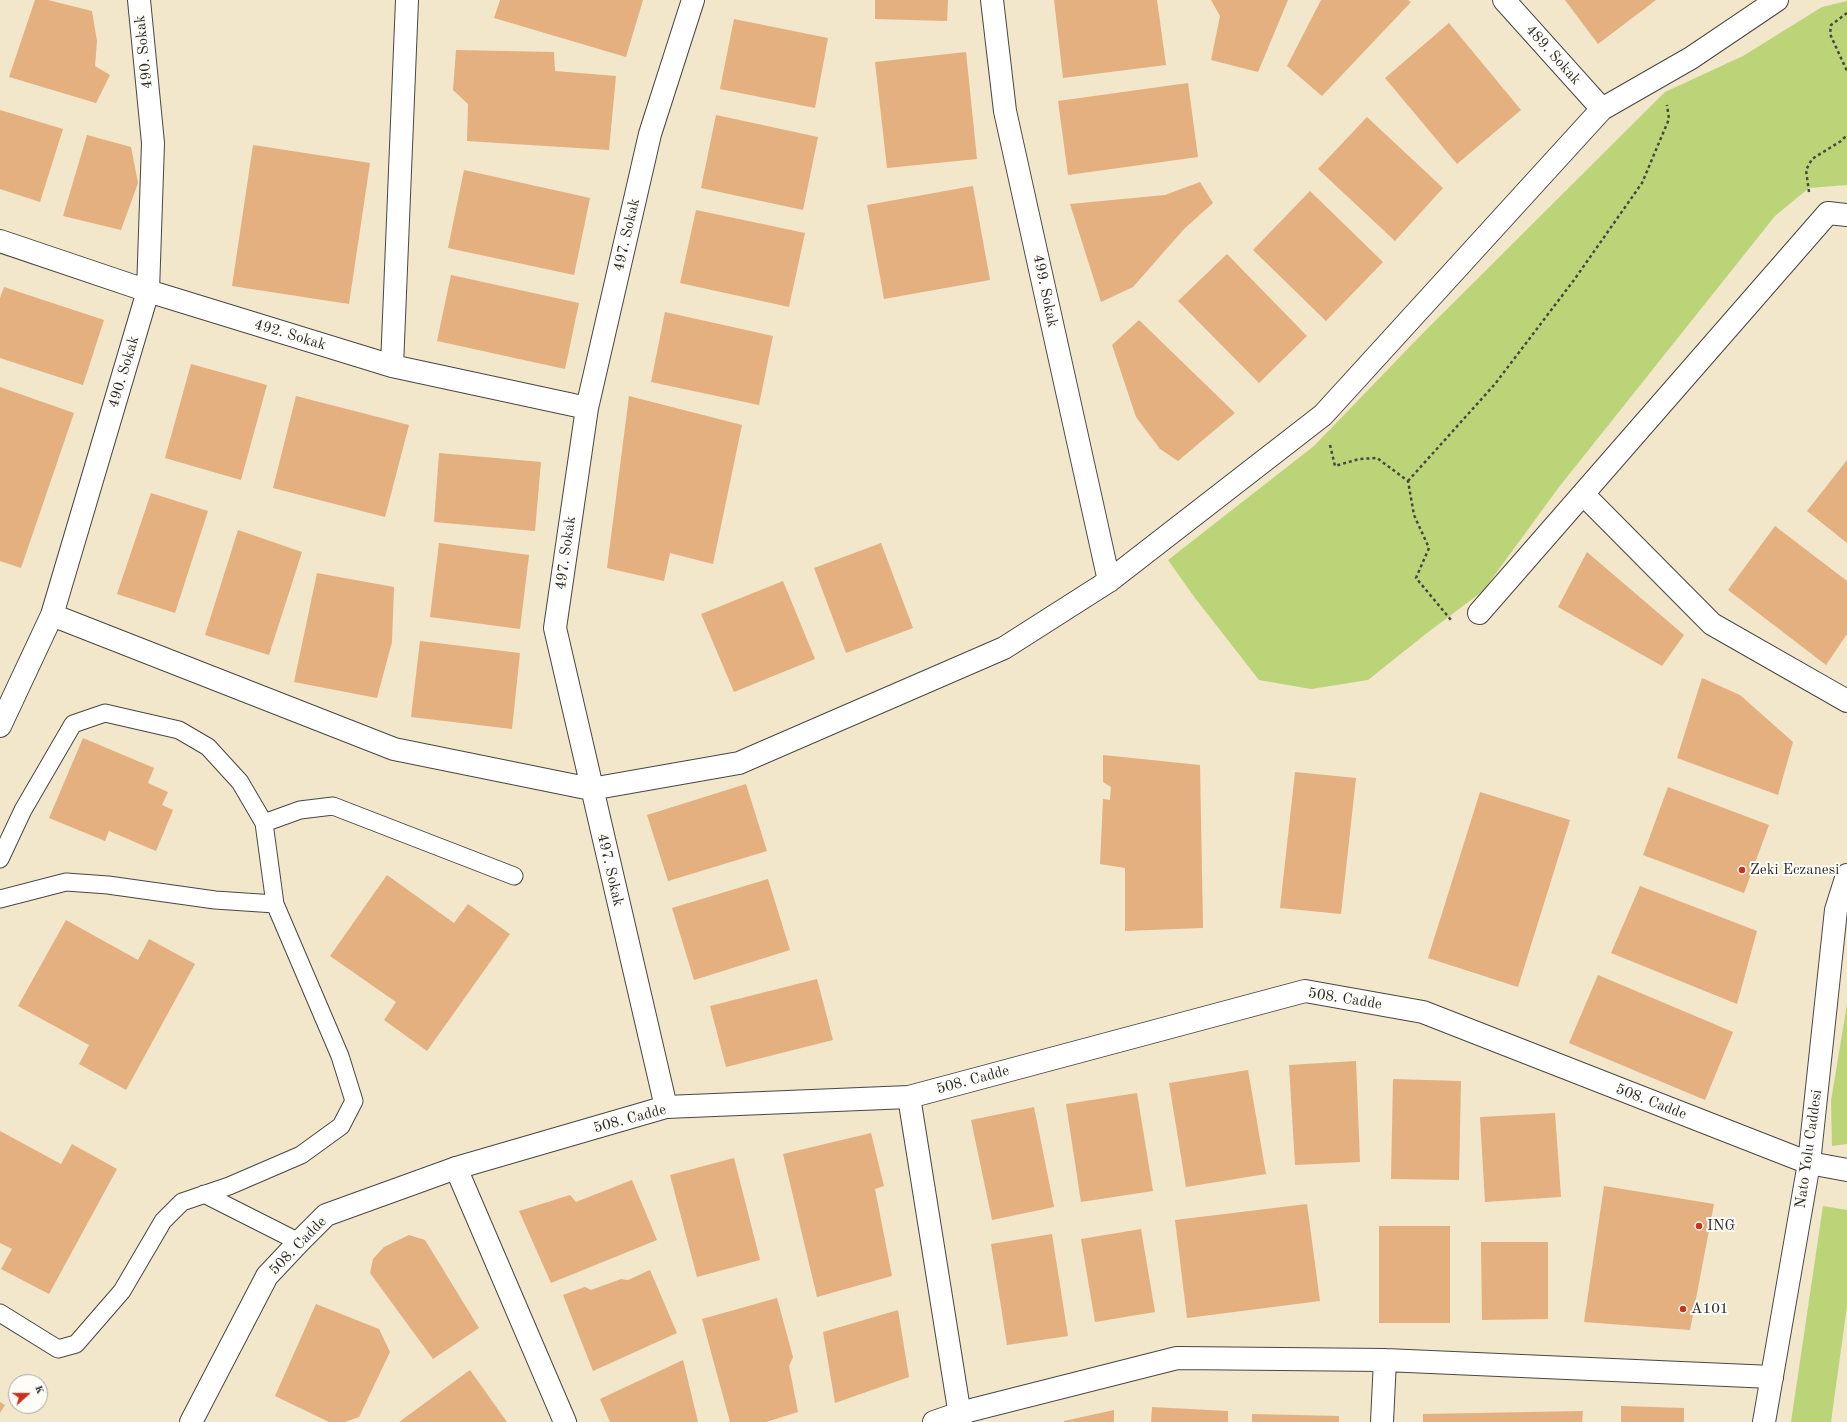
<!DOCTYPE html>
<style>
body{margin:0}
#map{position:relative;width:1847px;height:1422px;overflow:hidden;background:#f2e6cb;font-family:"Old Standard TT",serif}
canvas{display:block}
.north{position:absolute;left:8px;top:1374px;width:40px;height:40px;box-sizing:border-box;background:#fdfcf7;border:1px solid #a9a8a5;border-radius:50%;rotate:69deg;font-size:11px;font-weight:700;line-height:16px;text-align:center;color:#2b2b2b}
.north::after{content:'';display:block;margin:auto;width:14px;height:18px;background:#c8321e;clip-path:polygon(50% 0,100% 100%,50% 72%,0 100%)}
</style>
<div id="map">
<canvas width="1847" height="1422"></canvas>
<div class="north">K</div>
</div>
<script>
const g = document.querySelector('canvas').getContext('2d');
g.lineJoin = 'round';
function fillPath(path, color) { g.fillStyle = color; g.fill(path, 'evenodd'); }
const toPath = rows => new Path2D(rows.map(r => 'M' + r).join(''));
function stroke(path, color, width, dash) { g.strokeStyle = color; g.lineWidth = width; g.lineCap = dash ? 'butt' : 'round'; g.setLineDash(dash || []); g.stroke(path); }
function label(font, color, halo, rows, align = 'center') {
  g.font = font + ' "Old Standard TT",serif'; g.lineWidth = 4; g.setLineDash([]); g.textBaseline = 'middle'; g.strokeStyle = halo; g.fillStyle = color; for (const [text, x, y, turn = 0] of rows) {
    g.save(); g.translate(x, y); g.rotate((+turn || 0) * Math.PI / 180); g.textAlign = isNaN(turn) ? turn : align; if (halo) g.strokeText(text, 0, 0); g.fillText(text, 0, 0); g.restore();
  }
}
const green = toPath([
 [1847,1,1847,185,1809,188,1775,216,1559,487,1483,591,1427,633,1368,680,1311,689,1259,680,1195,598,1168,560,1314,446,1422,334,1665,92,1743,56,1822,7],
 [1847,1004,1847,1144,1832,1146,1831,1101],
 [1823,1206,1847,1210,1847,1306,1831,1422,1791,1422]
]);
const building = toPath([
 [35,0,48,0,92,11,97,41,95,66,110,75,96,103,9,77],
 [500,0,643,0,626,57,494,18],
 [875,0,948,0,947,21,875,19],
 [1054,0,1157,0,1166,65,1063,78],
 [1211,0,1288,0,1258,72,1211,60,1220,16],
 [1321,0,1408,0,1411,2,1322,96,1287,66],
 [1565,0,1656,0,1598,44],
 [734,19,828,38,815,108,720,89],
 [1449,23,1521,110,1457,164,1385,78],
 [456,50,554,52,555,71,616,76,609,150,467,141,468,104,453,90],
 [966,52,977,159,887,168,875,62],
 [1188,83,1198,157,1068,175,1058,101],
 [0,110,63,129,40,202,0,189],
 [716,115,818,137,803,210,701,188],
 [1367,117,1443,188,1395,241,1318,169],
 [87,135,131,147,138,183,121,230,63,216],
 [253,145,370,163,349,304,232,286],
 [464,170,590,198,574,275,448,248],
 [1200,182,1213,203,1184,229,1133,287,1101,302,1070,204,1165,195],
 [973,186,990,280,884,299,867,205],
 [1310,191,1383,262,1326,321,1253,250],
 [696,210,805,233,789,307,680,283],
 [1227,254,1307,336,1259,383,1178,301],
 [451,275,579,303,565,369,437,341],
 [4,287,104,320,83,385,0,358,0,298],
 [665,312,773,336,759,405,651,382],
 [1139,320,1235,413,1178,461,1160,449,1136,417,1112,345],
 [191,364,267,385,241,480,165,458],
 [0,387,74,413,21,568,0,561],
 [296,396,409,425,385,517,273,488],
 [629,396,742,425,713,564,670,553,664,581,607,568],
 [439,453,541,462,535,531,434,522],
 [1847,460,1847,543,1807,511],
 [151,493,208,511,175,613,117,594],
 [1775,526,1847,581,1847,634,1826,665,1728,590],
 [238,530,302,552,269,655,205,635],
 [439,543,529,555,520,629,430,617],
 [881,543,913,628,846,653,814,568],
 [1587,552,1684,635,1662,666,1558,607],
 [317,573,394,587,392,642,377,698,294,682],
 [783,581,815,659,734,692,701,614],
 [420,641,520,653,512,729,411,717],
 [1702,678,1740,695,1793,742,1778,795,1677,758],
 [83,738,154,768,148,783,168,792,162,805,173,810,156,851,109,831,105,841,49,818],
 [1103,755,1200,765,1203,928,1125,931,1125,868,1100,864,1103,799,1110,800,1111,787,1103,782],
 [1295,772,1356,778,1341,914,1280,908],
 [746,784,767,851,668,881,647,815],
 [1668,787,1769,825,1744,893,1643,855],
 [1480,792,1570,820,1518,987,1428,958],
 [387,875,454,923,468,904,510,934,427,1051,384,1020,396,1002,330,956],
 [768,879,790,950,694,980,672,908],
 [1640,886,1757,931,1737,1004,1611,953],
 [66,920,138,960,149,939,195,964,126,1090,79,1064,89,1045,18,1006],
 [1598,975,1733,1032,1705,1100,1569,1043],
 [817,979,833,1040,726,1067,710,1006],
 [1356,1061,1360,1162,1295,1165,1289,1065],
 [1248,1070,1266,1174,1186,1187,1169,1083],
 [1393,1079,1461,1081,1459,1180,1391,1179],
 [1137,1093,1153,1191,1081,1202,1066,1104],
 [1034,1107,1054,1207,992,1220,971,1120],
 [1555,1113,1561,1197,1485,1202,1480,1117],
 [0,1131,61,1164,72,1144,117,1169,49,1294,1,1269,12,1249,0,1243],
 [871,1133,884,1186,875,1189,892,1276,817,1297,783,1154],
 [734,1158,760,1260,697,1277,670,1175],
 [632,1180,657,1240,551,1283,519,1211,570,1195,576,1202],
 [1604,1186,1714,1204,1690,1330,1584,1322],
 [1307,1204,1320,1301,1187,1318,1175,1220],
 [1379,1226,1450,1226,1450,1323,1379,1323],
 [1141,1229,1155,1312,1095,1322,1081,1239],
 [1052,1234,1068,1336,1007,1345,991,1244],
 [409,1235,425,1240,479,1328,433,1359,370,1273,373,1259,384,1247],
 [1481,1242,1548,1242,1548,1319,1482,1320],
 [650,1270,677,1333,593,1371,563,1295,585,1287,591,1290,621,1279,628,1280],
 [777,1298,793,1357,789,1366,798,1412,766,1422,730,1422,702,1319],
 [316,1304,379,1329,390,1352,359,1417,345,1422,329,1422,275,1396],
 [898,1310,909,1377,835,1403,823,1332],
 [683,1360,698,1422,610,1422,600,1399],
 [470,1370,507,1422,399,1422],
 [0,1402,5,1405,0,1413],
 [1621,1406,1684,1408,1684,1422,1621,1422],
 [1152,1407,1228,1411,1228,1422,1151,1422],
 [1114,1410,1114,1422,1064,1422,1064,1421],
 [1583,1411,1582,1422,1423,1422,1423,1414],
 [1252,1414,1339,1416,1339,1422,1252,1422]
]);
const path = toPath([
 [1847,13,1831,25,1830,34,1847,71],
 [1809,192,1806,170,1812,159,1841,141,1847,135],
 [1330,445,1335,466,1359,459,1377,458,1408,481,1414,515,1429,548,1416,578,1451,620],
 [1408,481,1495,384,1574,280,1642,183,1669,119,1667,105]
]);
const service = toPath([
 [264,823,300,810,333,806,514,876],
 [0,859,23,810,73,724,105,713,179,730,208,747,240,782,264,823,275,904,340,1056,354,1101,341,1126,301,1155,229,1186,182,1202,163,1221,122,1291,76,1344,58,1349,0,1313],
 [0,899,66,882,108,885,215,900,275,904],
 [204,1194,299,1242]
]);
const minor = toPath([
 [992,0,1005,111,1109,581],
 [1504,0,1602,109],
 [0,241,148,291,392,366,587,408],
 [392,366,407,0],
 [1583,494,1712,624,1847,701],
 [1479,613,1828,213,1847,215],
 [52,615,394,749,591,789,739,763,1004,648,1109,581,1323,415,1602,109,1691,58,1777,0],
 [0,726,52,615,148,291,153,143,139,0],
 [909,1097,961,1422],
 [666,1107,555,628,587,408,650,134,693,0],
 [456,1168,565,1422],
 [934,1422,960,1413,1177,1358,1385,1360,1772,1377],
 [1382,1422,1385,1360]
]);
const tertiary = toPath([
 [191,1422,267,1276,299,1242,326,1215,456,1168,666,1107,909,1097,1305,991,1423,1012,1809,1163,1847,1170]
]);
const secondary = toPath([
 [1764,1422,1809,1163,1836,910,1847,875]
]);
const markers = [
 [1742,870,4,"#c8321e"],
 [1699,1226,4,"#c8321e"],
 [1683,1309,4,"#c8321e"]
];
const streetNames = [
 ["490. Sokak",144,52,-96],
 ["489. Sokak",1553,55,48],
 ["497. Sokak",627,235,-77],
 ["499. Sokak",1045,291,78],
 ["492. Sokak",290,335,17],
 ["490. Sokak",124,372,-73],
 ["497. Sokak",566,553,-82],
 ["497. Sokak",610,870,77],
 ["508. Cadde",1345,999,9],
 ["508. Cadde",973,1080,-15],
 ["508. Cadde",1651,1102,21],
 ["508. Cadde",630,1119,-15],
 ["Nato Yolu Caddesi",1809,1149,-82],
 ["508. Cadde",298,1246,-46]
];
const poiNames = [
 ["Zeki Eczanesi",1750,870],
 ["ING",1707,1226],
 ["A101",1691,1309]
];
fillPath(green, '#bcd478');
fillPath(building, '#e4b07f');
stroke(service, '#494743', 19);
stroke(minor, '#494743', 24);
stroke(tertiary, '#494743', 24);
stroke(secondary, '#494743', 24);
stroke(path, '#494743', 2.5, [3, 3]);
stroke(service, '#fff', 17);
stroke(minor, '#fff', 22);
stroke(tertiary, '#fff', 22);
stroke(secondary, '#fff', 22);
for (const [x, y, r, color] of markers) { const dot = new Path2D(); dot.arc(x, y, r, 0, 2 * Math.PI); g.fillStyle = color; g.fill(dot); stroke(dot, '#fdfcf7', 1.5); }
label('15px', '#2b2b2b', '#fdfcf7', streetNames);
label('15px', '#2b2b2b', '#fdfcf7', poiNames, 'left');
</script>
